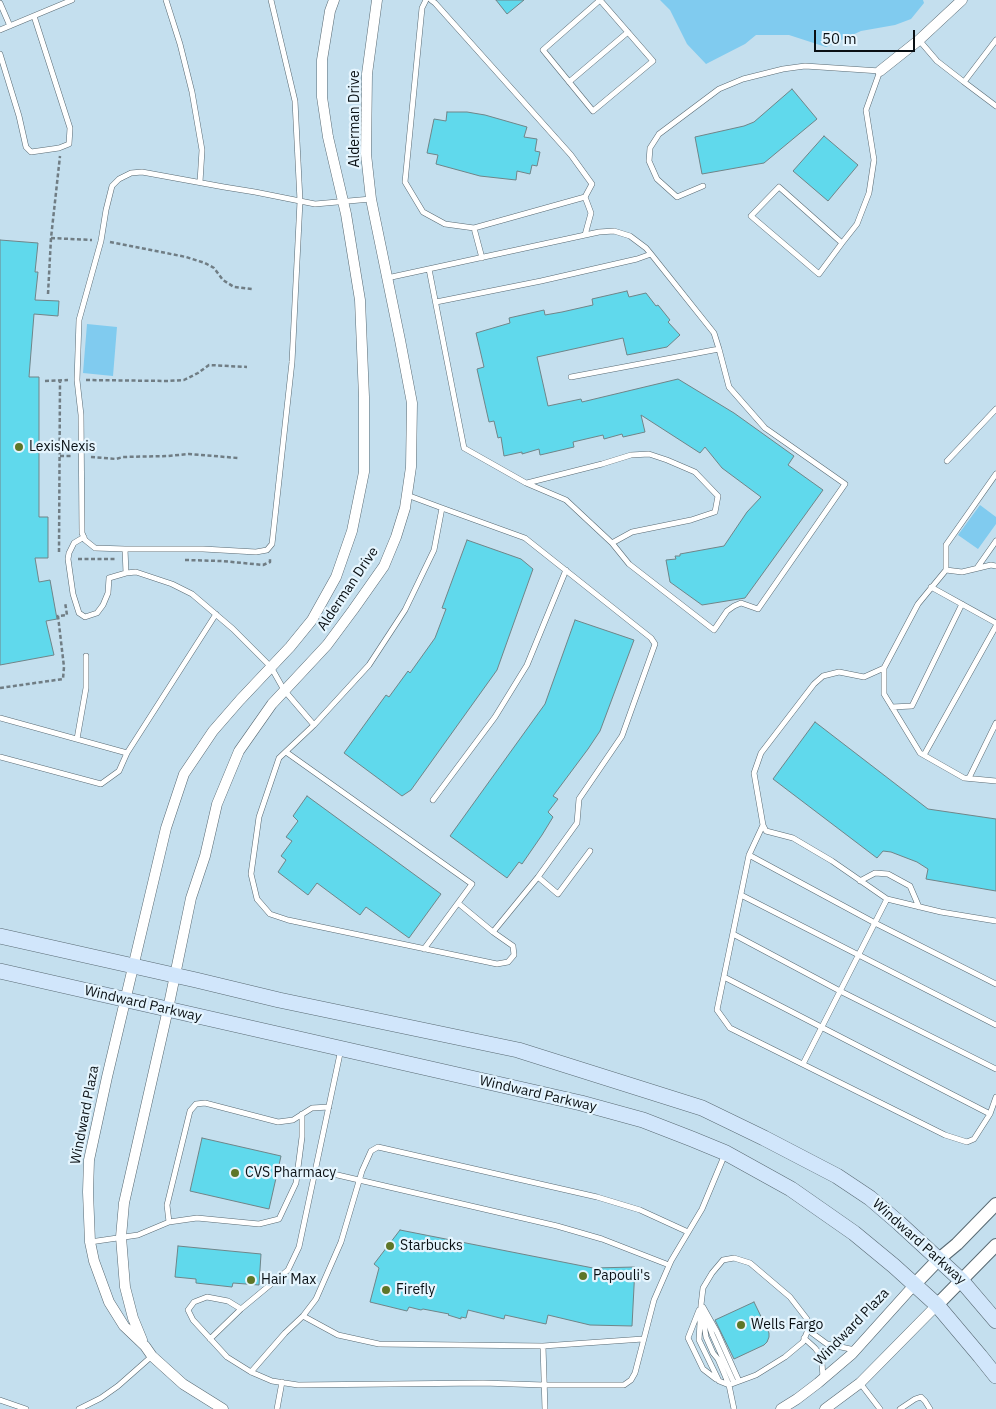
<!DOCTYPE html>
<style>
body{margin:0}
#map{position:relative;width:996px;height:1409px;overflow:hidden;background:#d5e9f3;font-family:"IBM Plex Sans",sans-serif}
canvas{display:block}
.scale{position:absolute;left:814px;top:30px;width:101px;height:22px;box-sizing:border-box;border:2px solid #090f13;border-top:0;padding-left:6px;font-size:15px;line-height:18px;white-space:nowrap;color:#090f13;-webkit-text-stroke:4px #e5f5fe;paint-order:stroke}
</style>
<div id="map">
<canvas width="996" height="1409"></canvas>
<div class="scale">50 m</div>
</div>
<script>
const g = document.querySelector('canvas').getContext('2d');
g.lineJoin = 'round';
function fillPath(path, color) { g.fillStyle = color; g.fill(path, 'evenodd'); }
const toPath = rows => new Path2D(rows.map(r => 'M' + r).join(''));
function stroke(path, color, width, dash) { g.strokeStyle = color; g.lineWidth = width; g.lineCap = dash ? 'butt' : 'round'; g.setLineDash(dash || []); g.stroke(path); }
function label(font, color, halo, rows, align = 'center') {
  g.font = font + ' "IBM Plex Sans",sans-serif'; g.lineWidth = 4.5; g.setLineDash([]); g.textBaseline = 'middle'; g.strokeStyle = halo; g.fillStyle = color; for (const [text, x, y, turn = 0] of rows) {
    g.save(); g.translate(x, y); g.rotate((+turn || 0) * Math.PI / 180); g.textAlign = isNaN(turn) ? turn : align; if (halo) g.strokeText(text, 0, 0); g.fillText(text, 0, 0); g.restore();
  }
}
const built = toPath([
 [0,0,996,0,996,1409,0,1409]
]);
const green = toPath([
 [660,0,923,0,924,3,911,19,895,25,861,31,826,47,789,35,756,35,745,44,706,64,687,44,670,10],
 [87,324,117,327,113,376,83,373],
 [980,505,996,517,996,524,978,549,958,535]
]);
const building = toPath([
 [496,0,524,0,507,14,496,0],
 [792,89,817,119,764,163,702,174,695,137,744,126,754,122,792,89],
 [447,112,467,112,485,115,527,127,524,137,537,139,535,151,540,152,537,166,532,165,530,174,517,171,516,180,480,176,436,164,438,155,427,153,434,119,446,121,447,112],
 [824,136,858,165,828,201,793,171,824,136],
 [0,240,38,243,35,272,38,272,35,300,59,301,58,316,34,314,29,377,39,377,39,517,48,517,48,558,35,558,39,582,50,580,57,619,46,621,54,655,0,665,0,240],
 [627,291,629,297,646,293,656,306,658,305,670,320,668,322,680,335,667,347,627,355,623,338,537,357,548,406,581,399,582,402,678,379,734,413,794,456,788,465,823,490,745,598,702,605,670,582,666,560,676,559,675,556,680,556,680,554,724,546,747,512,761,497,722,468,705,447,700,453,641,415,645,432,623,437,622,434,604,439,603,435,573,442,574,447,540,455,539,449,522,454,522,452,504,456,501,437,498,438,494,421,489,422,477,369,484,367,476,333,510,323,509,318,544,310,545,315,562,312,593,305,592,299,627,291],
 [467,540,521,559,533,569,497,670,411,790,402,796,344,753,386,695,389,697,408,671,410,673,435,638,446,609,442,608,467,540],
 [575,620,634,640,600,731,588,749,553,796,558,799,548,812,553,817,542,835,522,864,519,862,507,878,450,836,545,704,575,620],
 [815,722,928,809,996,819,996,891,926,879,928,869,917,862,891,852,883,851,877,858,773,779,815,722],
 [307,796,441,894,409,938,366,907,360,915,317,883,308,895,278,872,286,860,281,856,292,841,286,837,298,821,293,816,307,796],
 [202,1138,281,1156,269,1209,190,1191,202,1138],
 [400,1230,593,1268,635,1267,632,1326,590,1325,548,1315,546,1324,505,1315,504,1319,468,1310,466,1318,461,1317,461,1319,448,1315,449,1314,423,1309,421,1310,409,1307,407,1311,370,1302,379,1268,374,1264,400,1230],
 [178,1246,261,1254,259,1285,233,1283,232,1287,196,1283,196,1279,175,1277,178,1246],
 [754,1302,769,1333,769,1337,767,1342,764,1345,734,1359,715,1320,754,1302]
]);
const path = toPath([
 [51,238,92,240],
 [110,242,186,257,205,263,214,268,223,280,234,287,252,289],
 [48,294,51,238,60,156],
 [86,380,168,381,184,380,198,373,209,365,247,367],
 [45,381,68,380],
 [60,456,73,456],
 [91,457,116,459,123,457,168,456,189,454,238,458],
 [59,552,60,380],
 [78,559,117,559],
 [185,560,222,561,263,565,270,562,270,558],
 [0,688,63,679,64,667,58,616,67,615,65,602]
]);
const service = toPath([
 [166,0,180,44,192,92,202,150,200,182],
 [271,0,295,101,300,201,292,362,272,544,267,550,256,552,203,549,125,549,95,548,85,540,82,533,81,415,77,380,79,320,101,241,106,210,112,186,119,179,131,173,142,172,224,187,255,192,315,204,371,199],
 [426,0,422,8,405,182,423,212,445,224,474,228,482,258],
 [431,0,435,3,571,155,592,184,585,197],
 [600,0,543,50,593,111,653,61,600,0],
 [0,3,10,26],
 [0,30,72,0],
 [919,40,937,61,964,82,996,40],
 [0,54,19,116,26,147,31,152,59,148,69,144,70,128,34,16],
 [569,82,628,32],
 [964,82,996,106],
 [703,186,677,197,657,179,649,161,650,148,659,134,719,89,743,79,783,69,805,66,880,71,866,110,874,160,869,193,857,224,842,243,819,274,751,216,779,187,842,243],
 [474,228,585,197,591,213,585,235],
 [429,269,464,448,526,483,566,500,612,543,629,564,714,630,727,611,734,606,741,603,758,609,845,484,765,428,729,387,719,349],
 [387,278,599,232,614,231,630,236,646,248,651,254,714,333,719,349,571,377],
 [436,302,541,281,637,259,651,254],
 [947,461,996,409],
 [996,474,946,545,946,570,962,572,991,565,996,566],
 [527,483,602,464,631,455,649,454,667,460,695,472,718,496,715,512,691,520,632,532,612,543],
 [407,495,442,508,525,538,651,638,655,644,622,736,579,799,577,823,538,877,493,932,513,946,514,955,508,962,497,964,288,920,270,914,257,899,251,874,259,817,279,758,314,725,369,665,405,610,434,550,442,508],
 [84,537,74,543,69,553,68,559,73,594,79,613,85,617,97,613,103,605,108,593,109,578,126,573,125,549],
 [977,568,996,541],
 [946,570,918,604,884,668,884,694,920,753,964,778,996,781],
 [126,573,136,572,172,584,192,594,233,629,271,667,284,690,314,725],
 [931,587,996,623],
 [884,668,864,677,839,672,823,676,814,684,761,753,754,773,763,825,766,831,793,838,832,861,887,899,941,912,996,921],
 [892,707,912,706,962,604],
 [0,718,127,753],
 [77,739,86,688,86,656],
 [286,752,472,884,458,903,493,932],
 [924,755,996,626],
 [0,757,101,784,119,771,127,753,216,614],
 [969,778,996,723],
 [433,800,495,717,527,665,566,570],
 [763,825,749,855,717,1010,730,1028,945,1135,967,1142,974,1139,990,1114,996,1097],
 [749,855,875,923,996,984],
 [538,877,558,894,590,851],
 [860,881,875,873,888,874,910,886,919,907],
 [741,895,996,1025],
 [733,934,840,991,996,1069],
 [424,949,458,903],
 [724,977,990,1114],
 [803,1064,887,899],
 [316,1170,557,1226,602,1239,669,1265],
 [169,1222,167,1205,190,1111,196,1104,205,1103,278,1122,293,1120,312,1108,329,1107],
 [90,1242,138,1235,169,1222,197,1218,259,1224,279,1219,296,1183,302,1137,302,1114],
 [701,1305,699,1340,719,1381,729,1385,756,1375,785,1357,803,1342,808,1330,807,1319,790,1297,750,1263,734,1258,723,1260,712,1273,703,1288,701,1305,706,1337,713,1353,718,1359,729,1385,734,1409],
 [703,1307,717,1332,739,1381],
 [241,1309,228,1301,207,1297,194,1302,188,1310,193,1320,227,1357,251,1372,272,1381,298,1385,483,1383,544,1385,624,1385,631,1380,635,1373,654,1300,671,1261,702,1209,725,1154],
 [699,1310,688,1338,703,1369,716,1379],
 [303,1316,338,1335,379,1344,543,1346,643,1339],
 [706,1317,712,1334,734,1383],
 [808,1330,827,1344,855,1350],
 [804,1338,815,1348,821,1356,822,1363,823,1378],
 [210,1339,241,1309,288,1270,299,1247,341,1049],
 [543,1346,545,1409],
 [251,1372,285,1333,303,1316,316,1299,341,1242,362,1171,371,1151,378,1147,597,1197,640,1210,688,1232],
 [860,1383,880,1409],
 [0,1400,26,1409],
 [79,1409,101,1398,118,1386,152,1356],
 [277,1409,282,1382],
 [900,1409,915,1399,921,1397,925,1401,930,1409]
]);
const minor = toPath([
 [880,71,919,40,962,0],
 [142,1340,133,1318,125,1287,121,1237,124,1203,168,1009,191,898,205,856,217,804,239,751,272,704,327,645,353,610,384,566,396,537,405,508,411,467,412,403,400,340,371,199,366,154,367,74,377,0],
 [223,1409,183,1384,152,1356,145,1346,124,1326,109,1302,94,1261,90,1242,88,1192,89,1160,107,1077,166,828,184,774,213,731,240,700,290,647,312,620,336,577,352,531,364,472,364,397,360,300,346,214,328,137,322,97,322,60,330,11,334,0],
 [781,1409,797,1399,818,1383,852,1354,915,1284],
 [825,1409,860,1383,937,1305]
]);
const tertiary = toPath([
 [915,1284,939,1259,957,1244,996,1204],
 [937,1305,996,1245]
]);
const secondary = toPath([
 [0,936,196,980,279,1000,518,1050,702,1108,764,1138,837,1176,870,1198,899,1223,961,1280,996,1321],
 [0,971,581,1103,643,1120,692,1139,726,1153,791,1189,854,1233,894,1266,937,1305,980,1356,996,1376]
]);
const markers = [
 [19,447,5,"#5e7628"],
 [235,1173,5,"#5e7628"],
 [390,1246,5,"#5e7628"],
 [583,1276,5,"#5e7628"],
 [251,1280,5,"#5e7628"],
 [386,1290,5,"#5e7628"],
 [741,1325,5,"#5e7628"]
];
const streetNames = [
 ["Alderman Drive",355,119,-90],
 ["Alderman Drive",348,589,-56],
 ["Windward Parkway",143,1004,13],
 ["Windward Parkway",538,1094,13],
 ["Windward Plaza",85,1115,-79],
 ["Windward Parkway",919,1242,42],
 ["Windward Plaza",852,1327,-46]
];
const poiNames = [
 ["LexisNexis",29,447],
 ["CVS Pharmacy",245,1173],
 ["Starbucks",400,1246],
 ["Papouli's",593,1276],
 ["Hair Max",261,1280],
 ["Firefly",396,1290],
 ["Wells Fargo",751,1325]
];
fillPath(built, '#c4dfee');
fillPath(green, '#80cbef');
fillPath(building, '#60d9ec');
stroke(building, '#708589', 1);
stroke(service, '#596a73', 6);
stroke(minor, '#596a73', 11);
stroke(tertiary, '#596a73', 14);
stroke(secondary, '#596a73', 16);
stroke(path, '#707d84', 2.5, [4, 2.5]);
stroke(service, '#fff', 5);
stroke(minor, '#fff', 10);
stroke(tertiary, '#fff', 12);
stroke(secondary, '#d1e6fb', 15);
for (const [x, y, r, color] of markers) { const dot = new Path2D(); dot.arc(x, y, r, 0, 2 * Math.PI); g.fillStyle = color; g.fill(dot); stroke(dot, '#e5f5fe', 2); }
label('14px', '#090f13', '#e5f5fe', streetNames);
label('14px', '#090f13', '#e5f5fe', poiNames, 'left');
</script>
